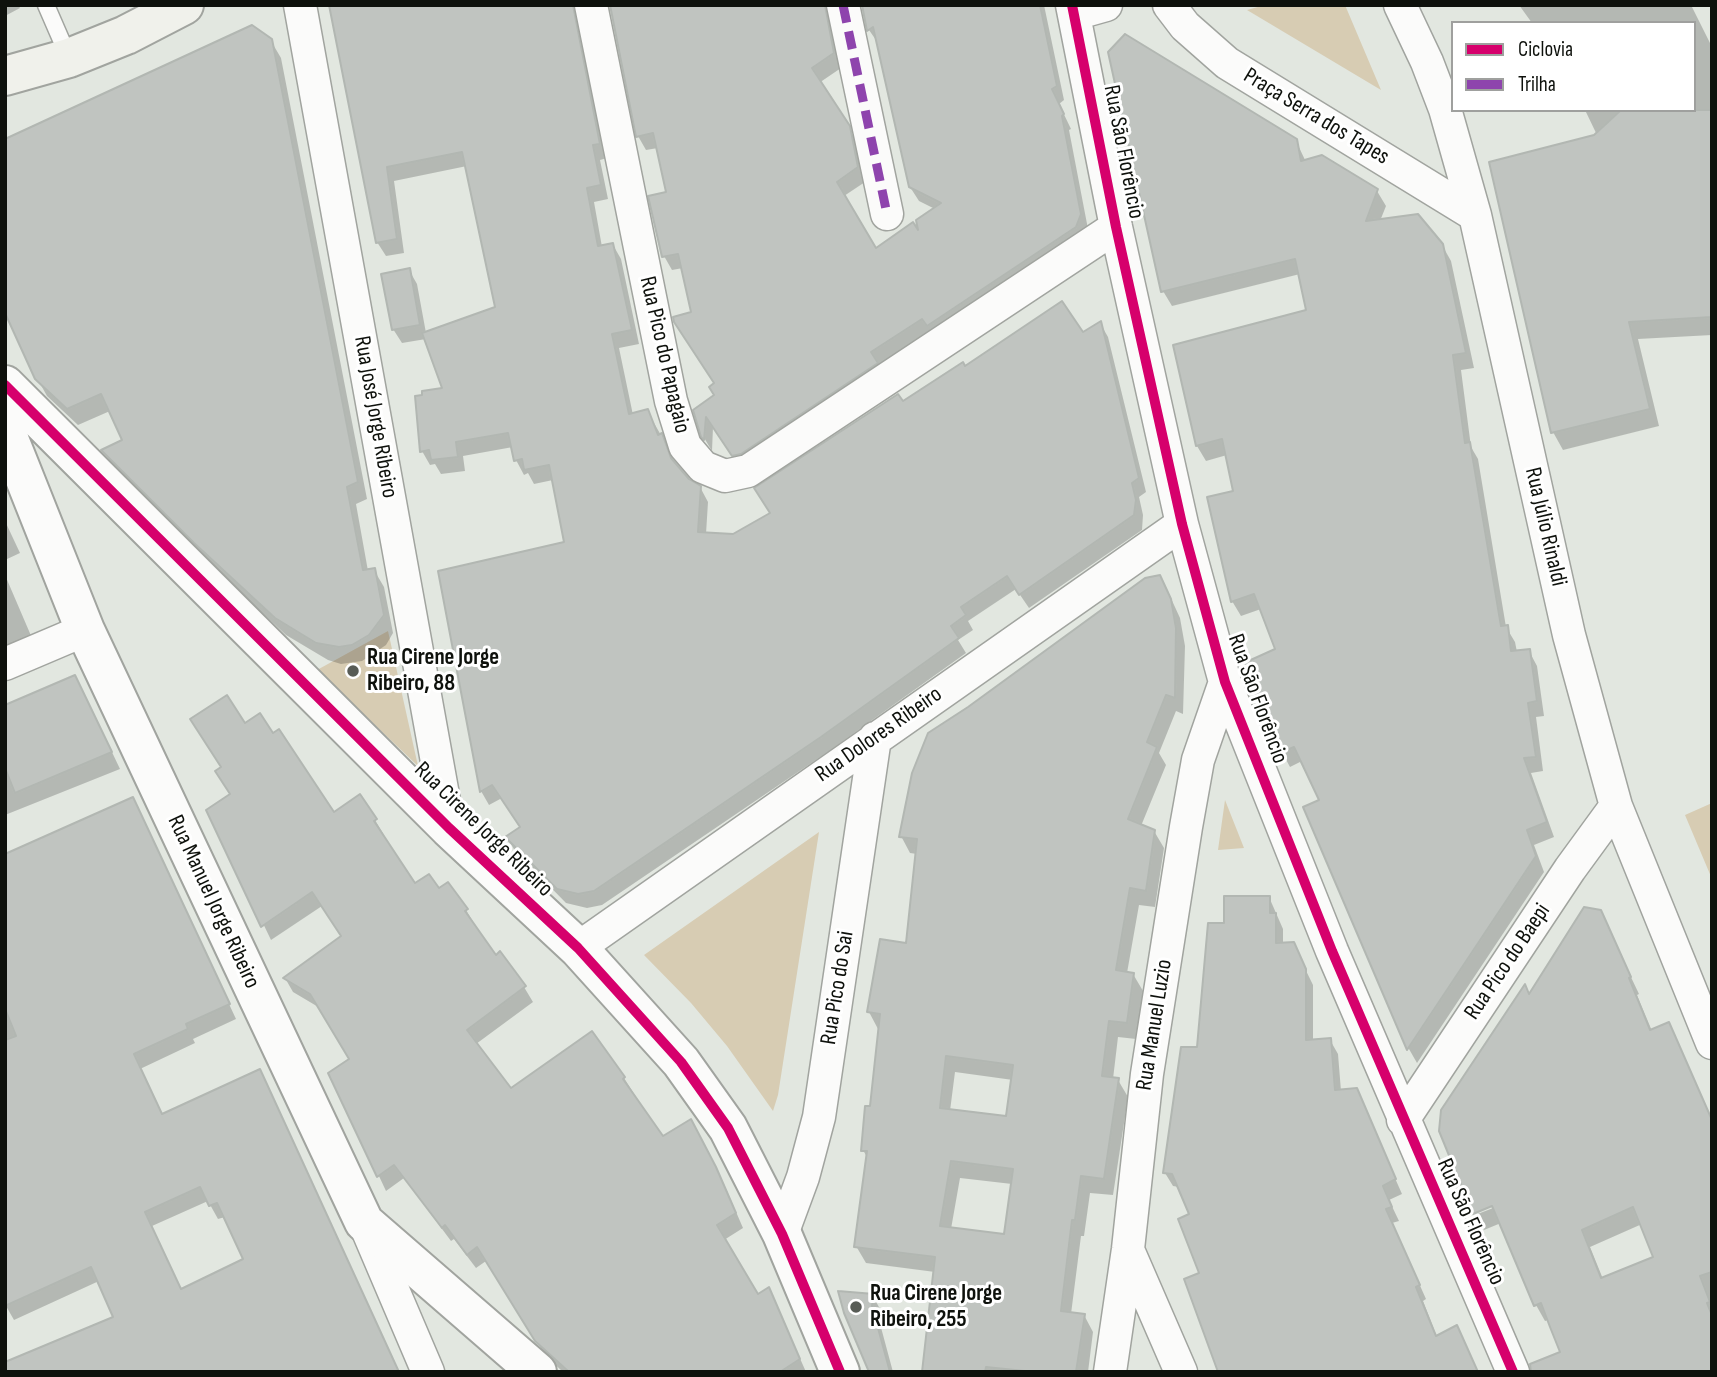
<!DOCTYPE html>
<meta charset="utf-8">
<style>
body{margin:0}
#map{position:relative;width:1717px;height:1377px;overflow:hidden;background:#e2e7e0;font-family:"Sofia Sans Condensed",sans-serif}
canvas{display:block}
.frame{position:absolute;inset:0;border:7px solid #0e110c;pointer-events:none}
.legend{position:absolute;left:1451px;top:21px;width:245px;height:91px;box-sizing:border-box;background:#fff;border:2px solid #9fa09e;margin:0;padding:9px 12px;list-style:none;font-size:21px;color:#0e110c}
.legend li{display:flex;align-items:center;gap:14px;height:35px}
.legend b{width:35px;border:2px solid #9fa09e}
</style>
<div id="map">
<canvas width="1717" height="1377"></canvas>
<div class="frame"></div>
<ul class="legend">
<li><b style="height:9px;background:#d6006c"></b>Ciclovia</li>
<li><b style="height:9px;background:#8e44ad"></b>Trilha</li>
</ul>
</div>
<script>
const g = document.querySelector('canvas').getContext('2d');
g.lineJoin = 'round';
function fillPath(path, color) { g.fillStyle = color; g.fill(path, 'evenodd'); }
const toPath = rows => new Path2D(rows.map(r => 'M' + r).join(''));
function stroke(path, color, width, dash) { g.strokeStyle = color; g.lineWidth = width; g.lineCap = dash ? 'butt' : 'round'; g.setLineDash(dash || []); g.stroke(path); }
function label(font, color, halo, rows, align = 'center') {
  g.font = font + ' "Sofia Sans Condensed",sans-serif'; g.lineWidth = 6; g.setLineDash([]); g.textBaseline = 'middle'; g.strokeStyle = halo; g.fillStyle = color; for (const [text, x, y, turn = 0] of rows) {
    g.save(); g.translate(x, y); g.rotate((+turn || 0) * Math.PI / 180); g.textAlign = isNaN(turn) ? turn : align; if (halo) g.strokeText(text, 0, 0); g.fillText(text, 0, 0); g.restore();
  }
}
const green = toPath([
 [1265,5,1345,5,1381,90,1247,10],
 [388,631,418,766,317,670],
 [1225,800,1244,848,1218,850],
 [1712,803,1712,879,1685,815],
 [819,832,778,1095,773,1111,727,1046,691,1003,644,955]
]);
const shadow = toPath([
 [5,5,18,5,20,8,5,16],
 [332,5,587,5,607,158,600,160,608,199,594,202,602,247,613,245,621,259,639,344,619,348,633,415,647,411,669,449,675,465,688,480,700,487,708,502,706,534,734,536,772,514,902,404,965,369,1083,335,1100,323,1108,337,1146,492,1139,497,1143,515,1142,530,1029,608,1016,589,968,621,973,630,958,640,966,653,829,751,602,905,587,908,566,903,515,851,507,837,521,828,502,798,489,805,481,791,566,543,553,480,534,484,528,473,524,475,516,460,513,447,463,456,465,471,441,474,435,464,430,465,422,451,445,389,426,339,402,343,393,329,409,270,417,284,426,333,497,308,467,166,394,181,404,253,386,256,377,242],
 [612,5,839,5,841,68,819,83,857,142,865,182,844,196,876,250,922,238,935,209,919,201,910,187,878,43,869,30,862,5,1044,5,1064,100,1059,104,1071,129,1069,130,1088,229,741,469,713,427,712,451,703,436,695,411,716,396,715,384,693,314,683,268,672,270,664,256,668,193,658,148,646,150,638,136],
 [1519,5,1691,5,1712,47,1712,335,1638,339,1659,426,1563,450,1553,432,1597,135,1585,110,1694,110,1694,23,1532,23],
 [271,41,281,58,367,499,356,504,368,571,374,570,384,587,393,633,386,645,362,661,341,664,328,660,286,635,206,560,113,467,104,451,124,441,110,411,78,425,47,396,37,378],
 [1296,141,1306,162,1377,191,1386,206,1380,221,1442,245,1451,261,1474,368,1461,370,1471,447,1478,459,1506,627,1515,642,1517,652,1529,651,1537,666,1544,716,1536,717,1543,771,1531,773,1554,837,1534,845,1544,872,1417,1063,1409,1049,1306,808,1321,801,1302,761,1290,767,1282,752,1278,650,1261,609,1241,616,1232,601,1236,492,1227,455,1206,461,1197,446,1308,311,1300,274,1172,306,1163,291],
 [5,521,20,553,5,560],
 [5,575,32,638,5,649],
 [1169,594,1180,618,1185,646,1183,714,1176,711,1159,753,1166,765,1141,826,1154,831,1164,848,1155,907,1139,905,1127,973,1133,974,1143,991,1136,1039,1118,1037,1113,1079,1118,1080,1128,1097,1113,1195,1090,1193,1084,1236,1081,1236,1071,1314,1084,1315,1093,1332,1088,1372,924,1372,935,1272,866,1263,856,1246,868,1159,863,1150,872,1108,878,1029,869,1012,908,945,917,854,910,853,901,836],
 [955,1072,1013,1080,1008,1117,950,1111],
 [960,1178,1012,1184,1005,1236,951,1229],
 [83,691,120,769,5,815,5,703,7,706],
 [245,725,333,814,375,820,384,835,382,836,415,886,438,890,466,910,495,958,524,987,533,1002,476,1044,511,1090,591,1034,624,1078,662,1138,698,1136,724,1184,743,1228,724,1240,758,1296,776,1304,806,1372,563,1372,546,1356,486,1261,476,1268,454,1239,451,1241,404,1178,386,1191,331,1074,351,1059,320,1008,293,992,285,978,343,937,322,906,271,940,209,811,232,795,223,768],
 [140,813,236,1019,193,1039,195,1043,140,1069,162,1116,398,1372,115,1318,99,1281,14,1320,6,1306,5,856],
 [208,1201,218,1219,225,1217,245,1260,181,1290,152,1226],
 [1269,897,1283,929,1283,944,1293,944,1313,985,1313,1041,1330,1040,1338,1054,1341,1091,1356,1090,1402,1194,1389,1200,1399,1221,1392,1223,1426,1299,1423,1301,1437,1337,1457,1327,1478,1372,1222,1372,1191,1215,1179,1187,1173,1186,1165,1173,1199,1049,1226,925],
 [1600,912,1639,994,1637,995,1652,1031,1668,1024,1712,1119,1712,1372,1549,1320,1545,1321,1536,1305,1501,1223,1484,1230,1475,1215,1501,1205,1529,996],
 [1642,1224,1656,1258,1603,1279,1590,1247],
 [873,1296,880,1309,879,1320,893,1372,871,1372,846,1312]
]);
const building = toPath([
 [329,5,573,5,600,144,593,145,601,185,587,188,598,246,613,243,632,330,612,334,629,414,648,409,658,435,662,433,671,458,689,479,701,486,698,532,733,534,770,513,754,488,898,394,903,401,963,362,965,366,1062,301,1083,332,1101,321,1139,478,1132,483,1136,500,1134,515,1019,595,1007,576,961,607,966,615,951,626,959,638,821,737,594,891,578,894,557,889,505,837,520,827,492,785,480,792,438,571,564,542,549,465,524,470,522,459,514,461,508,433,456,442,458,457,431,460,429,450,420,452,415,396,422,395,422,391,442,388,422,333,495,307,462,152,387,167,397,239,376,243,329,5],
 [610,5,825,5,834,53,812,68,850,126,858,167,837,182,876,248,913,222,918,230,916,220,941,203,909,187,873,27,867,31,862,5,1040,5,1057,86,1052,89,1064,114,1062,116,1081,214,1076,227,927,326,922,319,871,352,878,363,741,454,732,456,706,417,704,440,701,437,693,410,714,395,709,387,714,383,674,322,673,317,691,312,678,254,662,257,648,196,666,192,653,133,636,137,610,5],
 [252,25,272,39,358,482,347,487,363,570,375,568,384,615,369,635,352,645,339,647,316,643,275,618,194,543,101,450,122,440,101,394,67,409,35,379,5,313,5,139,252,25],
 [1125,34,1297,139,1301,161,1322,155,1378,189,1366,221,1418,214,1443,244,1466,353,1453,355,1465,443,1470,442,1501,626,1508,625,1511,651,1530,649,1537,701,1528,703,1536,757,1524,758,1547,822,1527,830,1536,856,1407,1050,1303,807,1319,800,1294,747,1280,753,1244,663,1275,649,1254,594,1231,602,1207,497,1233,491,1222,439,1196,446,1173,345,1306,310,1295,259,1161,292,1108,52,1125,34],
 [1621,110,1712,110,1712,317,1629,322,1650,409,1551,433,1489,162,1594,135,1621,110],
 [410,268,420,325,392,330,381,274,410,268],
 [1160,575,1171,599,1176,628,1175,698,1166,695,1147,742,1157,747,1128,819,1155,830,1146,891,1130,888,1116,970,1134,973,1127,1023,1109,1021,1102,1076,1119,1078,1104,1179,1081,1176,1075,1220,1072,1220,1061,1311,1085,1314,1076,1372,1034,1372,986,1367,985,1372,922,1372,935,1257,854,1247,867,1151,861,1151,865,1106,870,1106,880,1014,867,1012,880,939,906,943,917,839,899,837,912,773,928,733,968,707,1145,578,1160,575],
 [946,1056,1013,1065,1006,1116,940,1108,946,1056],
 [951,1161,1013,1169,1004,1234,940,1226,951,1161],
 [75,675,112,752,15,793,5,768,5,705,75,675],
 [227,695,245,723,260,713,273,733,279,729,334,812,360,794,377,819,374,821,415,883,429,874,439,888,448,882,468,909,465,911,496,955,500,951,526,986,467,1030,511,1088,592,1031,625,1077,623,1079,663,1136,691,1119,716,1167,736,1213,717,1225,758,1294,769,1287,800,1359,780,1372,569,1372,535,1341,477,1247,467,1255,445,1225,442,1228,394,1165,377,1177,328,1073,349,1059,310,994,283,978,341,936,312,892,261,927,206,810,230,794,215,771,221,767,190,719,227,695],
 [133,797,230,1004,186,1024,188,1029,134,1054,162,1114,260,1069,399,1372,5,1372,5,1362,113,1317,91,1267,5,1306,5,1040,16,1036,5,1009,5,854,133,797],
 [200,1187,209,1206,217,1203,243,1259,181,1289,145,1212,200,1187],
 [1224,896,1270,896,1270,913,1276,913,1276,943,1294,942,1306,969,1306,1040,1331,1038,1335,1090,1357,1088,1396,1179,1383,1186,1392,1207,1386,1209,1420,1285,1416,1287,1436,1336,1457,1325,1478,1372,1218,1372,1184,1279,1199,1273,1178,1219,1189,1214,1172,1174,1163,1173,1181,1047,1197,1047,1208,923,1224,923,1224,896],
 [1584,907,1601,910,1631,977,1629,978,1650,1030,1669,1022,1712,1120,1712,1272,1700,1276,1710,1302,1707,1303,1712,1315,1712,1372,1531,1372,1530,1364,1560,1352,1550,1327,1541,1303,1534,1306,1492,1206,1473,1214,1439,1131,1441,1110,1525,984,1529,994,1584,907],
 [1633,1207,1653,1257,1601,1278,1582,1230,1633,1207],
 [838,1291,874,1294,872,1306,890,1372,869,1372,844,1313,838,1291]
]);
const service = toPath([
 [46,5,69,58]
]);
const minor = toPath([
 [300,5,449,828],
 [591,5,671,401,685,446,703,467,725,476,748,471,1116,227],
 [843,5,887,214],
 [1072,5,1116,227,1182,524,1225,682,1332,951,1513,1372],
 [1169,5,1185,26,1227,63,1475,215],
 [1400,5,1427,62,1445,109,1475,215,1569,635,1616,806,1712,1043],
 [1074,14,1106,5],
 [5,664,85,630],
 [578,948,1182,524],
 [1403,1120,1570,869,1616,806],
 [364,1222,428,1372],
 [782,1234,803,1177,819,1117,875,738],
 [1128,1250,1181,1372],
 [1110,1372,1128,1249,1147,1074,1186,827,1198,760,1225,682]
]);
const tertiary = toPath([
 [5,385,449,828,578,948,681,1062,728,1128,782,1234,840,1372],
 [5,429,85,630,364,1222,537,1372]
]);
const secondary = toPath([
 [5,76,69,58,126,35,184,5]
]);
const quiet = toPath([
 [843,5,887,214]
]);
const cycleway = toPath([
 [1072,5,1116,227,1182,524,1225,682,1332,951,1513,1372],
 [5,385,449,828,578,948,681,1062,728,1128,782,1234,840,1372]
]);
const markers = [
 [353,671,7,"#585c56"],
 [856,1307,7,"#585c56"]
];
const streetNames = [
 ["Praça Serra dos Tapes",1316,117,31],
 ["Rua São Florêncio",1123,152,79],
 ["Rua Pico do Papagaio",664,355,77],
 ["Rua José Jorge Ribeiro",375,417,80],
 ["Rua Júlio Rinaldi",1545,527,77],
 ["Rua São Florêncio",1257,699,70],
 ["Rua Dolores Ribeiro",879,735,-35],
 ["Rua Cirene Jorge Ribeiro",483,830,44],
 ["Rua Manuel Jorge Ribeiro",213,902,65],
 ["Rua Pico do Baepi",1508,962,-56],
 ["Rua Pico do Sai",838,988,-81],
 ["Rua Manuel Luzio",1155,1025,-81],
 ["Rua São Florêncio",1470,1222,66]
];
const poiNames = [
 ["Rua Cirene Jorge",367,658],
 ["Ribeiro, 88",367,684],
 ["Rua Cirene Jorge",870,1294],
 ["Ribeiro, 255",870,1320]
];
fillPath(green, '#d7ccb3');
fillPath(shadow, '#0003');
fillPath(building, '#c0c4c0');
stroke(building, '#b2b7b2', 2);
stroke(service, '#a1a49f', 19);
stroke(minor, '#a1a49f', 35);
stroke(tertiary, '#a1a49f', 42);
stroke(secondary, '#a1a49f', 42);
stroke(service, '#fbfbfa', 16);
stroke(minor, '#fbfbfa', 32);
stroke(tertiary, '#fbfbfa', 38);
stroke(secondary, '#f0f1eb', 38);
stroke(quiet, '#8e44ad', 9, [18, 9]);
stroke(cycleway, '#d6006c', 10);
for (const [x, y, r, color] of markers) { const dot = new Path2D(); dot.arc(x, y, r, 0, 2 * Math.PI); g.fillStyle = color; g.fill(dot); stroke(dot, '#fff', 2.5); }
label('23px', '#0e110c', '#fff', streetNames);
label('bold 23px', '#0e110c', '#fff', poiNames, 'left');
</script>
